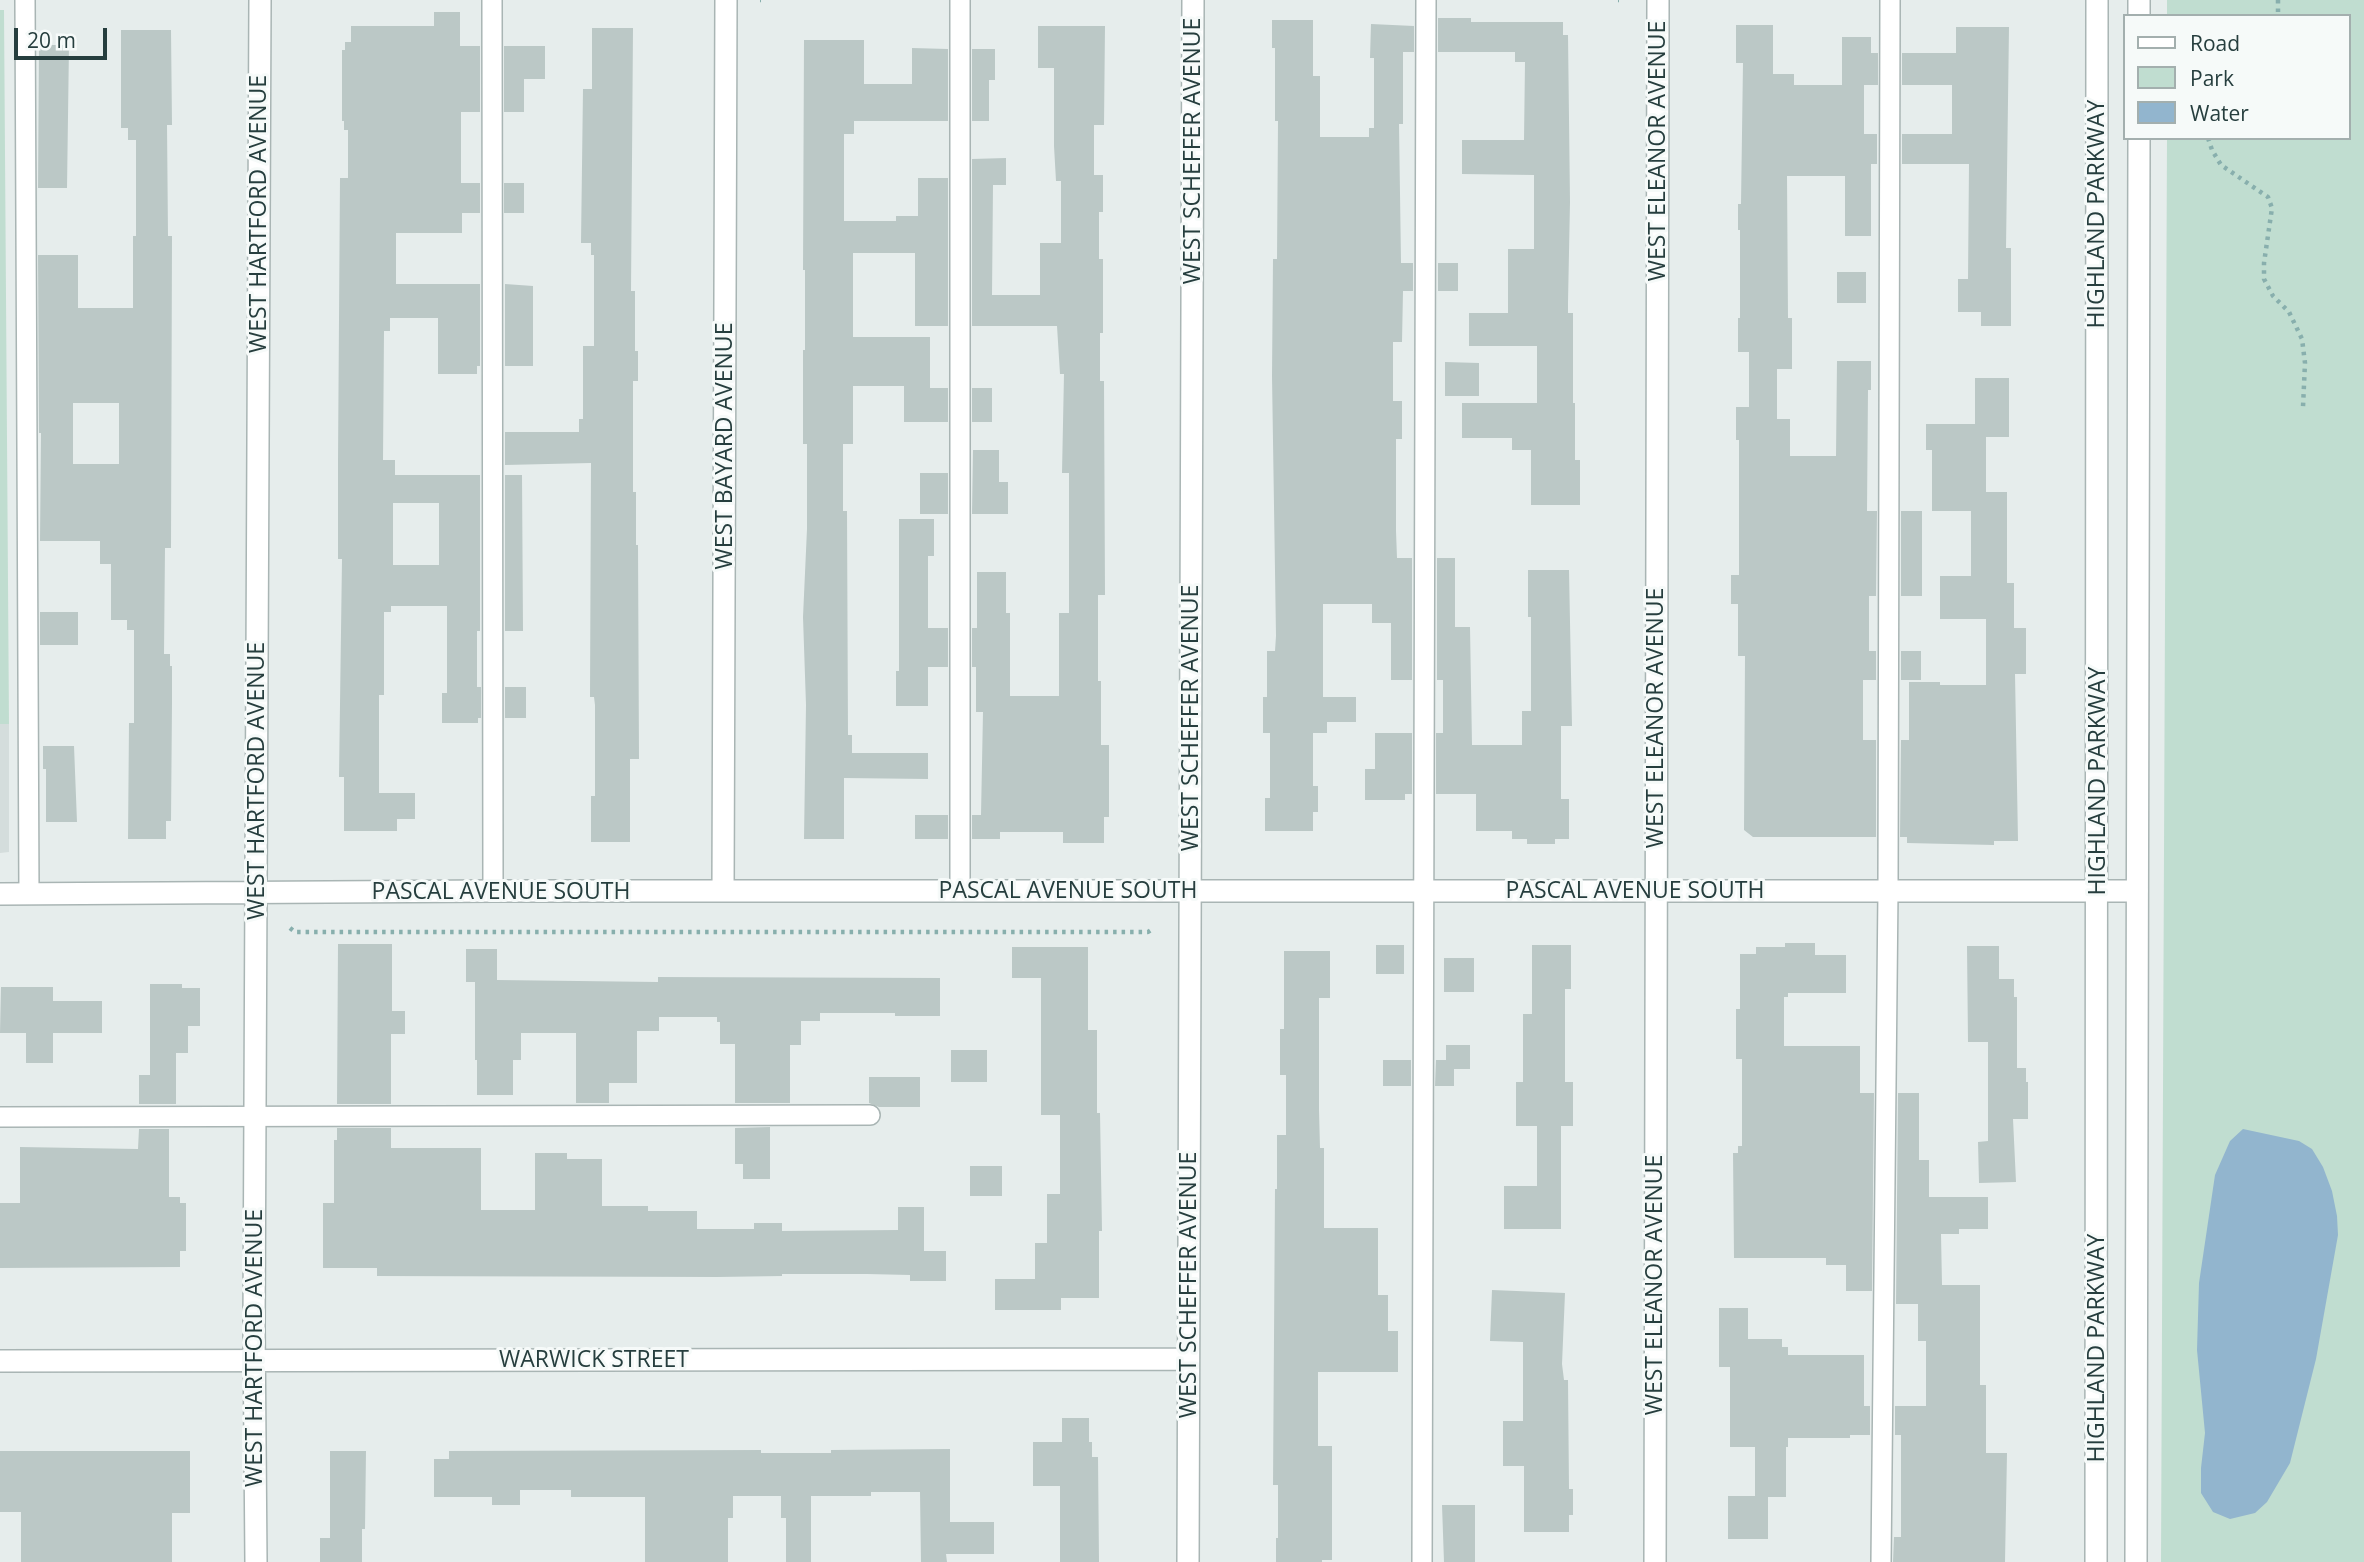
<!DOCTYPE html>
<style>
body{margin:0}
#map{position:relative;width:2364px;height:1562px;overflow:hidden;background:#e6edec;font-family:"Open Sans",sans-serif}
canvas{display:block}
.legend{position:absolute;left:2123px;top:14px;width:228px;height:126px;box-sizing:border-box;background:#f6faf9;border:2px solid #a3afae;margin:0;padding:9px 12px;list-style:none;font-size:21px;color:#263e3e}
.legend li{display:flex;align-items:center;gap:14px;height:35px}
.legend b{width:35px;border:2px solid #a3afae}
.scale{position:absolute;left:14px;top:28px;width:93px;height:32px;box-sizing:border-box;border:4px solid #263e3e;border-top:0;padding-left:9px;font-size:21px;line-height:24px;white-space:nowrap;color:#263e3e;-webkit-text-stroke:5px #f6faf9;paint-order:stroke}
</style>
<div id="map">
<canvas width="2364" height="1562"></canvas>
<ul class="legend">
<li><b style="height:9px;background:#fff"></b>Road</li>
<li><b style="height:19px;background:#c0ddd0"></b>Park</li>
<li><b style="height:19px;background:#92b5ce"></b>Water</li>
</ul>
<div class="scale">20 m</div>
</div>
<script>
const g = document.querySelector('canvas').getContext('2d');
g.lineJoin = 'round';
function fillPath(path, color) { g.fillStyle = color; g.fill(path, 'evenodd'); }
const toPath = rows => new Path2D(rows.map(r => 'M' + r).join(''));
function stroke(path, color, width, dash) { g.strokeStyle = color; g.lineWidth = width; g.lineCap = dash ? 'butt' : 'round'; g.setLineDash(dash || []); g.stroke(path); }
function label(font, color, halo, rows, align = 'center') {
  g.font = font + ' "Open Sans",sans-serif'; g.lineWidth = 6; g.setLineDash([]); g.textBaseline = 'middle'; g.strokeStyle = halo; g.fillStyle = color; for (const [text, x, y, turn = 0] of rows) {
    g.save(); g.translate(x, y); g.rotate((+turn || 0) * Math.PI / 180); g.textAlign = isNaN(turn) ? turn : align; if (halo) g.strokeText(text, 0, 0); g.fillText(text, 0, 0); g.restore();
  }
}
const built = toPath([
 [0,724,9,724,9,852,0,853]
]);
const green = toPath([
 [2167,0,2364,0,2364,1562,2161,1562,2167,138,2348,138,2348,16,2167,16],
 [0,10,4,10,9,724,0,724]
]);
const water = toPath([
 [2243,1129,2299,1141,2312,1149,2323,1167,2332,1191,2337,1216,2338,1235,2316,1359,2290,1463,2267,1502,2255,1513,2230,1519,2213,1512,2201,1493,2201,1468,2205,1433,2197,1350,2199,1283,2215,1175,2230,1141]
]);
const building = toPath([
 [434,12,460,12,460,46,480,46,480,112,461,112,461,183,480,183,480,213,462,213,462,233,396,233,396,284,480,284,480,366,477,366,477,374,438,374,438,318,390,318,390,331,384,331,383,460,395,460,395,475,480,475,480,631,477,631,477,687,481,687,481,718,478,718,478,723,442,723,442,693,447,693,447,606,391,606,391,612,384,612,384,695,379,695,379,793,415,793,415,819,397,819,397,831,344,831,344,777,339,777,342,559,338,559,338,460,340,178,348,178,348,130,344,130,344,121,342,121,342,50,345,50,345,42,351,42,351,26,434,26],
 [393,503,439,503,439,565,393,565],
 [1438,18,1471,18,1471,22,1563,22,1563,35,1568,35,1570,202,1568,302,1568,313,1573,313,1573,403,1575,403,1575,460,1580,460,1580,505,1531,505,1531,450,1512,450,1512,438,1462,438,1462,403,1537,403,1537,346,1469,346,1469,313,1508,313,1508,249,1534,249,1534,175,1462,174,1462,140,1524,140,1525,62,1515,62,1515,52,1438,52],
 [1272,20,1313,20,1313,76,1320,76,1320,137,1369,137,1369,128,1374,128,1374,58,1370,58,1371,24,1414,26,1414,52,1403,52,1403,124,1399,124,1401,263,1413,263,1413,291,1403,291,1402,342,1393,342,1393,401,1402,401,1402,439,1396,439,1396,531,1397,558,1412,558,1412,680,1391,680,1391,623,1372,623,1372,604,1323,604,1323,697,1356,697,1356,722,1327,722,1327,733,1313,733,1313,786,1318,786,1318,812,1313,812,1313,831,1265,831,1265,798,1270,798,1270,733,1263,733,1263,697,1267,697,1267,651,1275,651,1276,636,1272,376,1273,259,1277,259,1278,121,1275,121,1275,48,1272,48],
 [1736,25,1773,25,1773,74,1794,74,1794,85,1842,85,1842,37,1871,37,1871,53,1878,53,1878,85,1864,85,1864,134,1877,134,1877,164,1871,164,1871,236,1845,236,1845,176,1787,176,1788,318,1792,318,1792,369,1777,369,1777,419,1790,419,1790,456,1836,456,1837,361,1871,361,1871,390,1868,390,1867,511,1877,511,1876,596,1869,596,1869,651,1876,651,1876,680,1863,680,1863,740,1876,740,1876,837,1753,837,1744,830,1745,656,1738,656,1738,604,1731,604,1731,575,1739,575,1739,440,1736,440,1736,407,1749,407,1749,352,1738,352,1738,318,1740,318,1740,230,1738,230,1738,204,1741,204,1743,63,1736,63],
 [1038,26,1105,26,1104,125,1094,125,1094,175,1103,175,1103,212,1099,212,1099,259,1103,259,1103,333,1100,333,1100,381,1104,381,1105,595,1098,595,1098,681,1101,681,1101,745,1109,745,1109,817,1104,817,1104,843,1063,843,1063,832,1000,832,1000,839,972,839,972,815,981,815,983,712,976,712,976,667,972,667,972,628,977,628,977,572,1006,572,1006,613,1010,613,1010,696,1059,696,1059,613,1069,613,1069,473,1062,473,1064,374,1060,374,1057,326,972,326,972,159,1006,158,1006,185,993,185,992,295,1040,295,1040,243,1061,243,1061,181,1056,181,1054,146,1054,68,1038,68],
 [1956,27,2009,27,2006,248,2011,248,2011,326,1981,326,1981,312,1958,312,1958,279,1968,279,1969,164,1902,164,1902,134,1952,134,1952,85,1902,85,1902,53,1956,53],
 [592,28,633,28,631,291,635,291,635,351,638,351,638,381,633,381,633,492,636,492,636,545,638,545,639,759,630,759,630,842,591,842,591,796,595,796,595,705,594,697,590,697,591,463,505,465,505,432,579,432,579,419,583,419,583,346,594,346,594,255,591,255,591,243,581,243,583,89,592,89],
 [121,30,171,30,172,125,167,125,168,236,172,236,171,548,165,548,164,654,170,654,170,666,172,666,172,703,171,821,166,821,166,839,128,839,129,723,134,723,134,630,127,630,127,620,111,620,111,564,100,564,100,541,40,541,41,433,39,433,38,255,78,255,78,308,133,308,133,236,136,236,136,140,128,140,128,128,121,128],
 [73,403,119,403,119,464,73,464],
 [804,40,864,40,864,84,912,84,912,48,948,49,948,121,854,121,854,134,844,134,844,221,896,221,896,216,918,216,918,178,948,178,948,326,915,326,915,253,853,253,853,337,930,337,930,388,948,388,948,422,904,422,904,386,853,386,853,444,843,444,843,511,847,511,848,735,852,735,852,753,928,753,928,779,844,778,844,839,804,839,806,705,803,617,807,529,807,444,803,444,803,350,805,350,805,270,803,270],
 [39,45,69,45,67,188,38,188],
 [504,46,545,46,545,79,524,79,524,112,504,112],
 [972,49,995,49,995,80,989,80,989,121,972,121],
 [504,183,524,183,524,213,504,213],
 [1438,263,1458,263,1458,291,1438,291],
 [1837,272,1866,272,1866,303,1837,303],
 [505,284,533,286,533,366,505,366],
 [1445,362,1479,363,1479,396,1445,396],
 [1975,378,2009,378,2009,437,1986,437,1986,492,2007,492,2007,583,2014,583,2014,628,2026,628,2026,674,2015,674,2018,841,1994,841,1994,845,1907,843,1907,837,1900,837,1901,740,1909,740,1909,682,1940,682,1940,685,1986,685,1986,619,1940,619,1940,576,1971,576,1971,511,1932,511,1932,450,1926,450,1926,424,1975,424],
 [972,388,992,388,992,422,972,422],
 [973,450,999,450,999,482,1008,482,1008,514,972,514],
 [920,473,948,473,948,514,920,514],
 [505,475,522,475,523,631,505,631],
 [1901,511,1922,511,1922,596,1901,596],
 [899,519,934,519,934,556,928,556,928,628,948,628,948,667,928,667,928,706,896,706,896,671,899,671],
 [1437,558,1455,558,1455,627,1470,627,1472,745,1522,745,1522,711,1531,711,1531,617,1528,617,1528,570,1569,570,1572,726,1561,726,1561,799,1569,799,1569,839,1555,839,1555,844,1527,844,1527,839,1512,839,1512,831,1476,831,1476,794,1436,794,1436,733,1443,733,1443,680,1437,680],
 [40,612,78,612,78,645,40,645],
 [1901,651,1921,651,1921,680,1901,680],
 [505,687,526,687,526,718,505,718],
 [1375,733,1412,733,1412,794,1405,794,1405,800,1365,800,1365,769,1375,769],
 [43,746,74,746,77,822,46,822,46,769,43,769],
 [915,815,948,815,948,839,915,839],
 [1785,943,1815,943,1815,955,1846,955,1846,993,1788,993,1788,997,1784,997,1784,1046,1860,1046,1860,1093,1874,1093,1872,1291,1846,1291,1846,1265,1826,1265,1826,1258,1734,1258,1733,1153,1738,1153,1738,1146,1742,1146,1742,1059,1736,1059,1736,1009,1740,1009,1740,954,1756,954,1756,947,1785,947],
 [338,944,392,944,392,1011,405,1011,405,1034,391,1034,391,1104,337,1104],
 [1376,945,1404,945,1404,974,1376,974],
 [1532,945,1571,945,1571,989,1565,989,1565,1082,1573,1082,1573,1126,1561,1126,1561,1229,1504,1229,1504,1186,1537,1186,1537,1126,1516,1126,1516,1082,1523,1082,1523,1014,1532,1014],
 [1967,946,1999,946,1999,979,2014,979,2014,997,2017,997,2017,1068,2026,1068,2026,1082,2028,1082,2028,1119,2013,1119,2016,1182,1979,1183,1978,1142,1988,1141,1988,1042,1968,1042],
 [1012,947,1088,947,1088,1030,1097,1030,1097,1113,1100,1113,1102,1231,1099,1231,1099,1298,1061,1298,1061,1310,995,1310,995,1279,1035,1279,1035,1243,1047,1243,1047,1194,1060,1194,1060,1115,1041,1115,1041,978,1012,978],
 [466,949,497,949,497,980,658,982,658,977,940,978,940,1016,895,1016,895,1013,820,1013,820,1021,801,1021,801,1045,790,1045,790,1103,735,1103,735,1044,720,1044,720,1022,717,1022,717,1017,659,1017,659,1031,637,1031,637,1083,609,1083,609,1103,576,1103,576,1033,521,1033,521,1060,513,1060,513,1095,477,1095,477,1060,475,1060,475,982,466,982],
 [1284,951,1330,951,1330,998,1319,998,1319,1110,1320,1148,1324,1148,1324,1228,1378,1228,1378,1295,1388,1295,1388,1331,1398,1331,1398,1372,1318,1372,1318,1446,1332,1446,1332,1560,1322,1560,1322,1562,1276,1562,1276,1538,1278,1538,1278,1485,1273,1485,1275,1189,1277,1189,1277,1135,1286,1135,1286,1075,1280,1075,1280,1029,1284,1029],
 [1444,958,1474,958,1474,992,1444,992],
 [150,984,182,984,182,988,200,988,200,1026,188,1026,188,1053,176,1053,176,1104,139,1104,139,1075,150,1075],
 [1,987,53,987,53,1001,102,1001,102,1033,53,1033,53,1063,26,1063,26,1033,0,1033],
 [1446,1045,1470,1045,1470,1069,1454,1069,1454,1086,1435,1086,1436,1060,1446,1060],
 [951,1050,987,1050,987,1082,951,1082],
 [1383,1060,1411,1060,1411,1086,1383,1086],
 [869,1077,920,1077,920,1107,879,1107,869,1103],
 [1898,1093,1919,1093,1919,1160,1929,1160,1929,1197,1988,1197,1988,1229,1959,1229,1959,1234,1941,1234,1942,1285,1980,1285,1980,1385,1986,1385,1986,1453,2007,1453,2005,1562,1893,1562,1894,1537,1901,1537,1901,1435,1895,1435,1895,1406,1926,1406,1926,1341,1918,1341,1918,1304,1896,1304],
 [770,1127,770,1179,743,1179,743,1164,735,1164,735,1128],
 [337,1128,391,1128,391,1148,481,1148,481,1210,535,1210,535,1153,567,1153,567,1159,602,1159,602,1206,648,1206,648,1211,697,1211,697,1229,754,1229,754,1223,782,1223,782,1231,898,1230,898,1207,924,1207,924,1251,946,1251,946,1281,910,1281,910,1275,867,1274,782,1274,782,1276,717,1277,377,1276,377,1268,323,1268,323,1203,334,1203,334,1140,337,1140],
 [139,1129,169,1129,169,1197,180,1197,180,1203,186,1203,186,1251,180,1251,180,1267,0,1268,0,1203,20,1203,20,1147,138,1149],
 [970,1166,1002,1166,1002,1196,970,1196],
 [1492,1290,1565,1293,1562,1364,1564,1380,1568,1380,1569,1489,1573,1489,1573,1515,1569,1515,1569,1532,1524,1532,1524,1466,1503,1466,1503,1421,1523,1421,1523,1342,1490,1341],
 [1719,1308,1748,1308,1748,1339,1782,1339,1782,1347,1788,1347,1788,1355,1864,1355,1864,1406,1870,1406,1870,1435,1850,1435,1850,1438,1788,1438,1788,1447,1786,1447,1786,1497,1768,1497,1768,1539,1728,1539,1728,1496,1755,1496,1755,1447,1730,1447,1730,1367,1719,1367],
 [1062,1418,1089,1418,1089,1442,1092,1442,1092,1457,1098,1457,1099,1562,1060,1562,1060,1486,1033,1486,1033,1442,1062,1442],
 [950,1449,950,1522,994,1522,994,1554,946,1554,947,1562,921,1562,920,1492,871,1492,871,1496,811,1496,811,1562,786,1562,786,1518,781,1518,781,1496,733,1496,733,1518,728,1518,728,1562,645,1562,645,1497,571,1497,571,1490,520,1490,520,1505,492,1505,492,1497,434,1497,434,1459,449,1459,449,1451,761,1450,761,1453,831,1453,831,1450],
 [0,1451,190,1451,190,1513,172,1513,172,1562,21,1562,21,1512,0,1512],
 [330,1451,366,1451,365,1529,362,1529,362,1562,320,1562,320,1538,330,1538],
 [1442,1505,1475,1505,1475,1562,1444,1562]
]);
const path = toPath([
 [760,0,761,0],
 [1618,0,1619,0],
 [2278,0,2278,16],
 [2208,138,2212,150,2221,165,2268,197,2272,208,2264,263,2264,279,2273,296,2289,312,2302,339,2305,363,2303,407],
 [290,928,295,932,1148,932,1154,928]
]);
const service = toPath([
 [25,0,29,894],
 [492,0,493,891],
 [960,0,960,891],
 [0,1117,870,1115],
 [1422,1562,1426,0],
 [1881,1562,1888,891,1890,0]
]);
const minor = toPath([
 [723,891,726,0],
 [0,894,493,891,2137,891],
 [0,1361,1188,1359],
 [256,1562,254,1326,260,0],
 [1188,1562,1193,0],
 [1655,1562,1658,0]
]);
const tertiary = toPath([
 [2139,16,2139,0],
 [2096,1562,2097,0],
 [2136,1562,2139,138]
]);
const streetNames = [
 ["WEST SCHEFFER AVENUE",1193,151,-90],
 ["WEST ELEANOR AVENUE",1658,151,-90],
 ["WEST HARTFORD AVENUE",259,214,-90],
 ["HIGHLAND PARKWAY",2097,214,-90],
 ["WEST BAYARD AVENUE",725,446,-90],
 ["WEST SCHEFFER AVENUE",1191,718,-90],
 ["WEST ELEANOR AVENUE",1656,718,-90],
 ["WEST HARTFORD AVENUE",257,781,-90],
 ["HIGHLAND PARKWAY",2098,781,-90],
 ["PASCAL AVENUE SOUTH",1068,891],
 ["PASCAL AVENUE SOUTH",1635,891],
 ["PASCAL AVENUE SOUTH",501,892],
 ["WEST SCHEFFER AVENUE",1189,1285,-90],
 ["WEST ELEANOR AVENUE",1655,1285,-90],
 ["WEST HARTFORD AVENUE",255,1348,-90],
 ["HIGHLAND PARKWAY",2097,1348,-90],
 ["WARWICK STREET",594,1360]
];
fillPath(built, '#d4dddc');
fillPath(green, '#c0ddd0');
fillPath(water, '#92b5ce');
fillPath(building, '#bbc8c6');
stroke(service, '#a9b5b4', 22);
stroke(minor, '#a9b5b4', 24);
stroke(tertiary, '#a9b5b4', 24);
stroke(path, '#88afad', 4.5, [3.5, 5]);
stroke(service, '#fff', 19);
stroke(minor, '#fff', 21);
stroke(tertiary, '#fff', 21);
label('23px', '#263e3e', '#f6faf9', streetNames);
</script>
